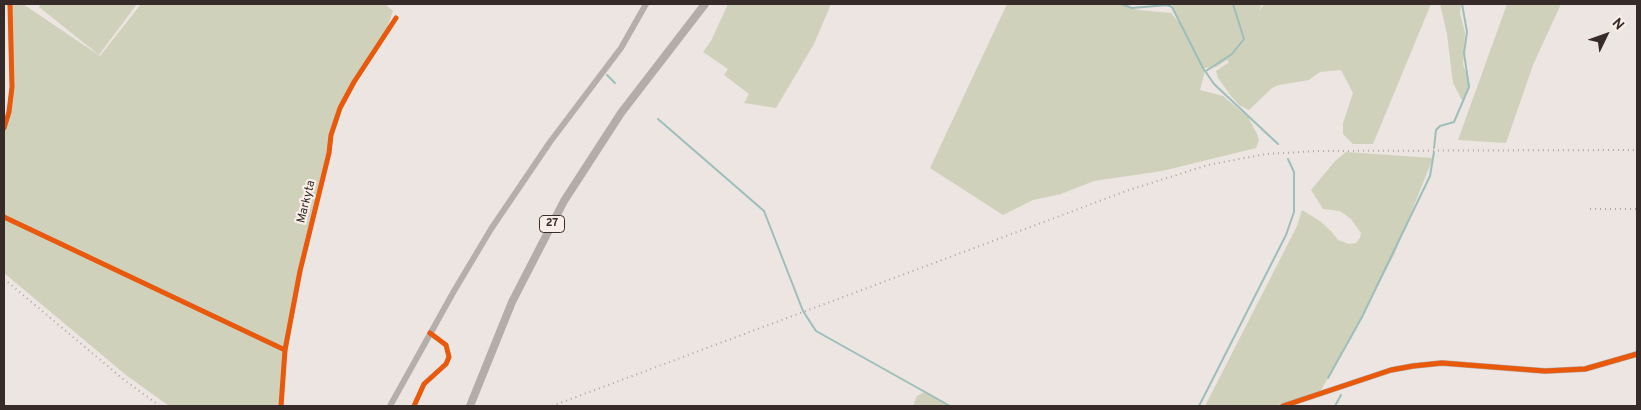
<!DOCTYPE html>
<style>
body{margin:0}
#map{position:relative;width:1641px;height:410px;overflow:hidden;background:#ece5e1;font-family:Overpass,sans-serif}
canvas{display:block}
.frame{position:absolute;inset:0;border:5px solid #362b28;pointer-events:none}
.north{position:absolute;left:1581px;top:10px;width:50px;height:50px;-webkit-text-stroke:4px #f9efe8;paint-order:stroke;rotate:48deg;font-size:14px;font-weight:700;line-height:20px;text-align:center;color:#362b28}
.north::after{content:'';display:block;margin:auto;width:18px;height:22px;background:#362b28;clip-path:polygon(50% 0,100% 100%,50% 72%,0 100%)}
</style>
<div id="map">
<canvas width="1641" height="410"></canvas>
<div class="frame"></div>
<div class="north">N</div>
</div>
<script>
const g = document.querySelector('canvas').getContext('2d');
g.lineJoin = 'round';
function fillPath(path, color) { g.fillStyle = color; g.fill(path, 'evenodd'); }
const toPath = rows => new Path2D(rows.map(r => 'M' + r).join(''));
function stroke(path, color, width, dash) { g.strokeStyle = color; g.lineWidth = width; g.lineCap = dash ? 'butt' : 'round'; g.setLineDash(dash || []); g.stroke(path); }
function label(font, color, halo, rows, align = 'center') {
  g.font = font + ' Overpass,sans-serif'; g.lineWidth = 4.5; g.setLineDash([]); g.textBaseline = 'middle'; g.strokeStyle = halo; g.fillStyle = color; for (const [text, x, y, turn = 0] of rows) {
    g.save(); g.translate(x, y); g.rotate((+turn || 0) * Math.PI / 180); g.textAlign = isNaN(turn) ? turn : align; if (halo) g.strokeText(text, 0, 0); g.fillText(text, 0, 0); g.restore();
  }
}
const green = toPath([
 [10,4,23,4,100,56,141,4,385,4,393,11,383,39,358,76,336,118,300,271,279,406,169,406,126,375,4,273,4,128,11,98],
 [76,4,137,4,99,55,39,7,40,5],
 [728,4,831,4,814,44,776,108,744,103,749,94,724,75,728,69,703,52,711,41],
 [1007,4,1118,4,1138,10,1171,13,1181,25,1172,4,1262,4,1259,12,1264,4,1431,4,1373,144,1353,144,1343,134,1343,123,1353,93,1341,70,1320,72,1309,80,1279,85,1272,88,1249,110,1239,105,1231,96,1218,78,1216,71,1229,62,1227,60,1216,67,1204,68,1205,71,1200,90,1223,96,1248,117,1257,134,1259,140,1256,148,1162,171,1094,181,1061,194,1033,200,1003,215,930,168],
 [1440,4,1461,4,1460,13,1465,33,1463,64,1470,84,1463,102,1453,83,1447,34],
 [1507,4,1561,4,1533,65,1506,143,1458,140],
 [1346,152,1433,158,1395,253,1351,337,1320,392,1278,405,1205,406,1297,226,1302,210,1320,221,1331,231,1338,240,1349,244,1356,243,1360,238,1361,233,1351,219,1340,211,1323,209,1311,190,1335,161],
 [924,392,928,393,949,406,913,406,917,396]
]);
const stream = toPath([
 [1121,4,1132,8,1167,5,1172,7,1203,68,1214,84,1278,144],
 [1206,71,1232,54,1244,39,1233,4],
 [607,75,615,83],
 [658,119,764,211,803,311,816,331,950,406],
 [1434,148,1436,130,1440,126,1454,122,1469,87,1464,53,1467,32,1462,4],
 [1328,378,1362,317,1430,176,1434,152],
 [1199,406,1286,235,1294,212,1294,172,1288,159],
 [1335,406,1341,395]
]);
const street = toPath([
 [4,128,9,112,12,87,10,4],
 [4,217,285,350],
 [281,406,285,350,300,271,329,153,331,135,340,108,354,82,396,18],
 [414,406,424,384,446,364,449,357,446,345,430,333]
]);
const secondary = toPath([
 [390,406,454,291,491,229,550,142,621,48,646,4],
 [1283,406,1391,370,1413,366,1442,363,1545,371,1585,369,1637,354]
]);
const primary = toPath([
 [470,406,512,302,564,201,621,113,705,4]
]);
const rail = toPath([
 [1590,209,1637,209],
 [4,279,123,379,160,406],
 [552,406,1129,190,1208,165,1266,154,1318,151,1637,150]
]);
const cycleway = toPath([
 [4,128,9,112,12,87,10,4],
 [4,217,285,350],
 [281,406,285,350,300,271,329,153,331,135,340,108,354,82,396,18],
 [414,406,424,384,446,364,449,357,446,345,430,333],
 [1283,406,1391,370,1413,366,1442,363,1545,371,1585,369,1637,354]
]);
const shields = [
 [552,224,25]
];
const shieldNames = [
 ["27",552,224]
];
const streetNames = [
 ["Markyta",307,202,-76]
];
fillPath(green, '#d0d1bb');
stroke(stream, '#9dbeba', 2);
stroke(street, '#c5beba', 4.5);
stroke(secondary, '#b6aeaa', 6);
stroke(primary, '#b4aca9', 8);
stroke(rail, '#ada7a4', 2, [1, 4]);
stroke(cycleway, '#e8590c', 5);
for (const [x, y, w] of shields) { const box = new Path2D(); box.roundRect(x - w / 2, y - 8.5, w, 17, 4); g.fillStyle = '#f9efe8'; g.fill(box); stroke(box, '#362b28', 1); }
label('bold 11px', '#362b28', null, shieldNames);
label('12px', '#362b28', '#f9efe8', streetNames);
</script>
